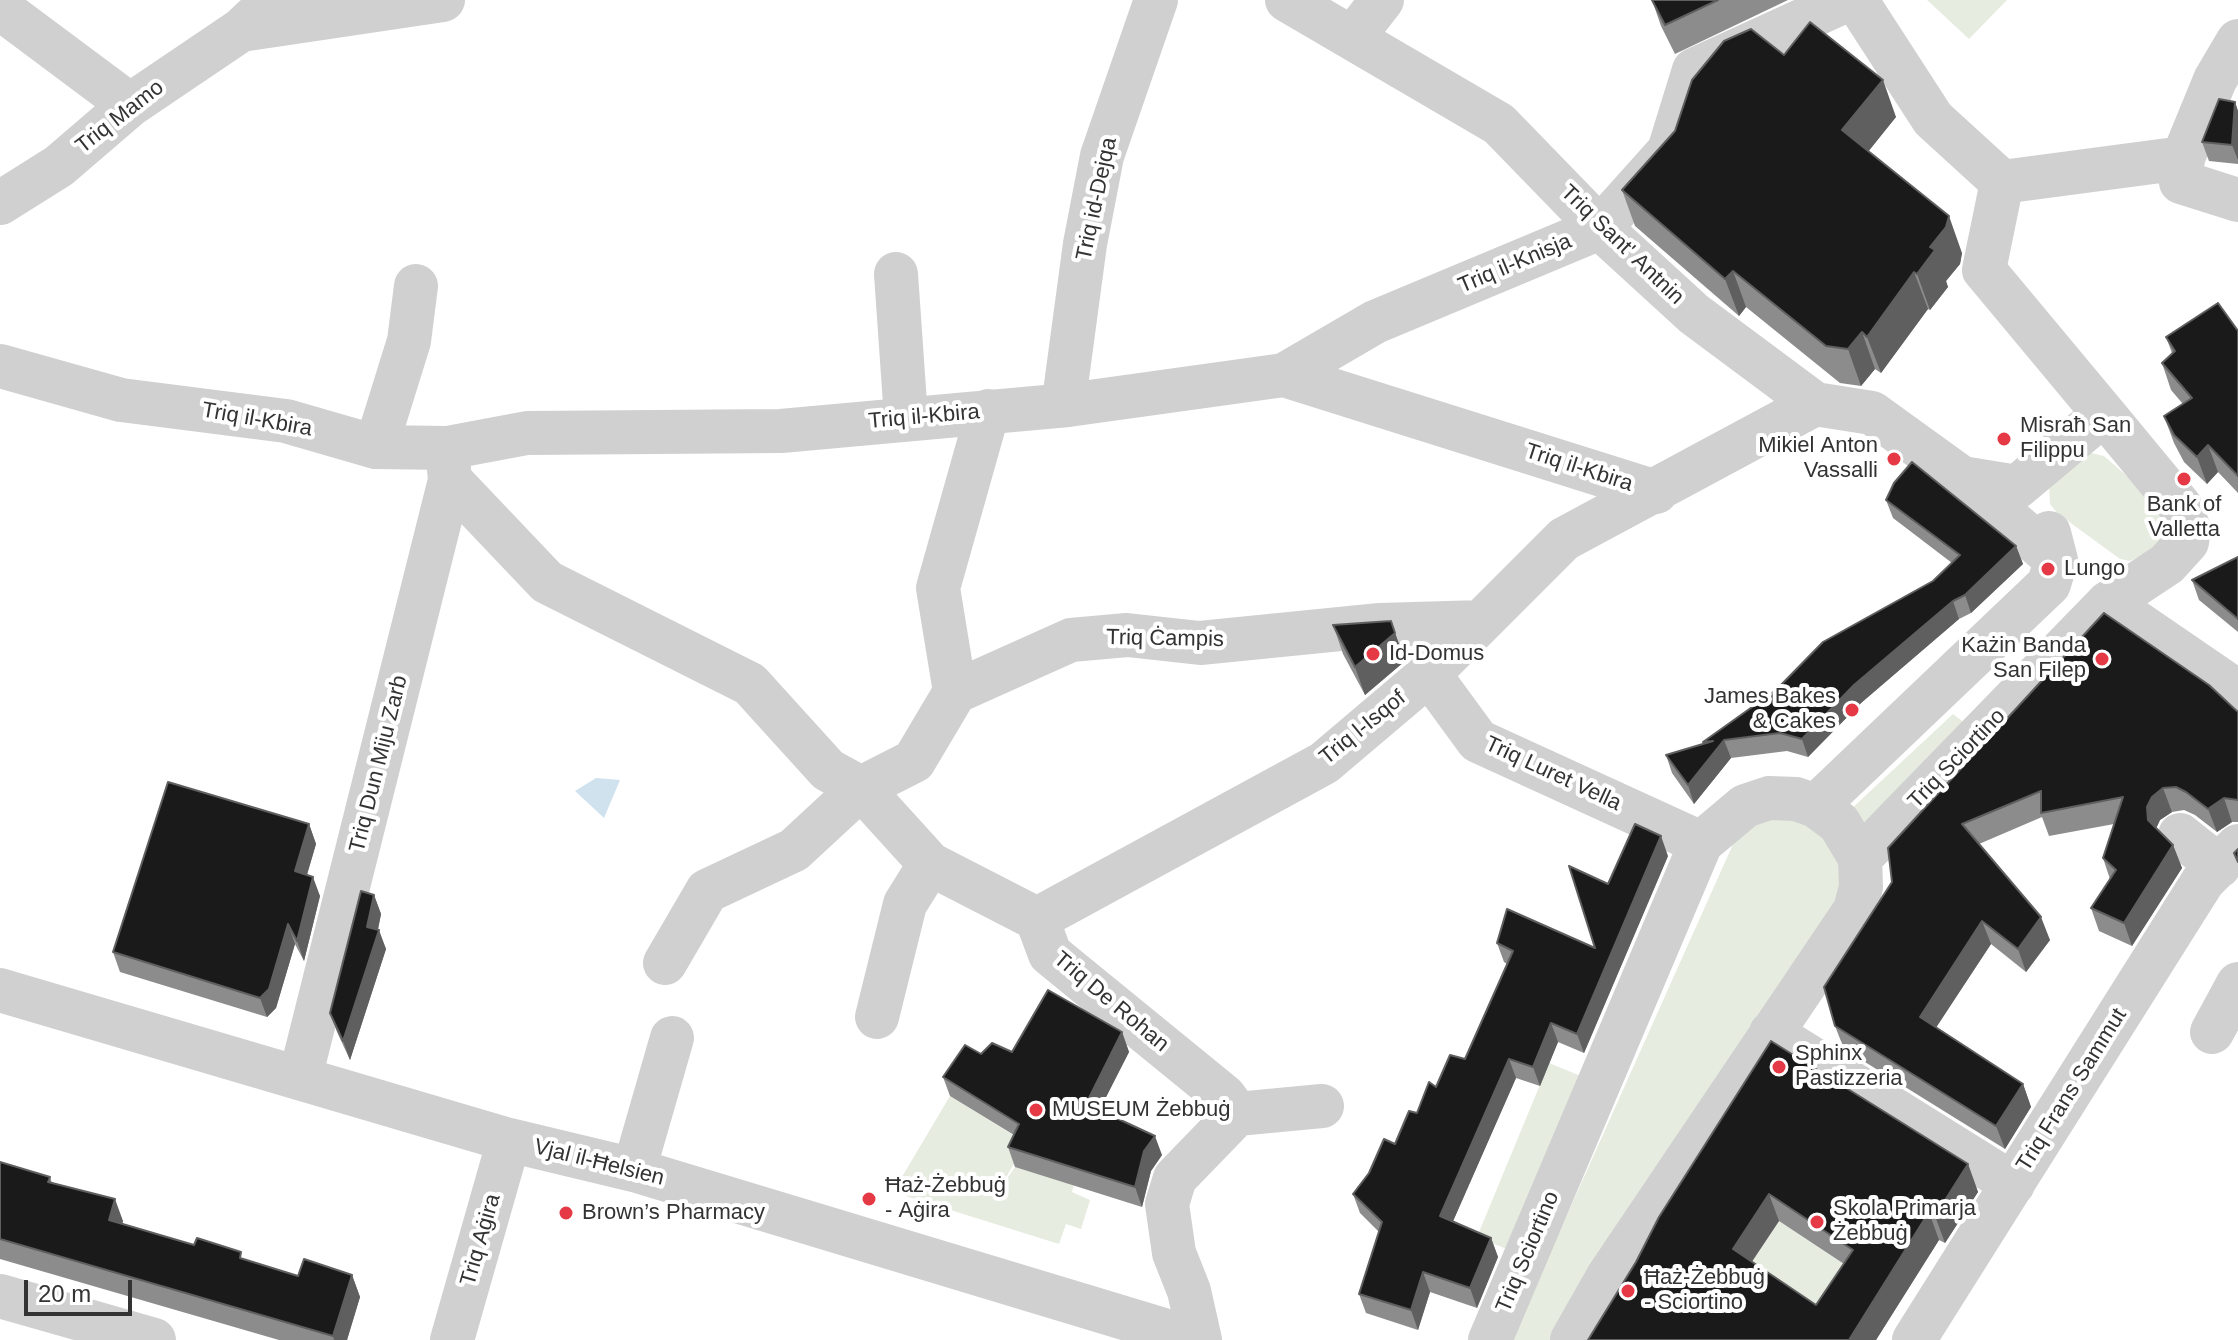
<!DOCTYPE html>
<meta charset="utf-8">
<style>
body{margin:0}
#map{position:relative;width:2238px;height:1340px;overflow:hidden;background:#fff;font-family:Helvetica,sans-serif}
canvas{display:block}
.scale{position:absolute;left:24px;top:1280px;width:108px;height:36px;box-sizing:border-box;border:4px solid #333;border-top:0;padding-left:10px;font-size:24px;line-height:28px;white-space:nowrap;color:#333;-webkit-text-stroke:6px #fff;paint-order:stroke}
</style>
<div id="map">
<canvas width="2238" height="1340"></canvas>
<div class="scale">20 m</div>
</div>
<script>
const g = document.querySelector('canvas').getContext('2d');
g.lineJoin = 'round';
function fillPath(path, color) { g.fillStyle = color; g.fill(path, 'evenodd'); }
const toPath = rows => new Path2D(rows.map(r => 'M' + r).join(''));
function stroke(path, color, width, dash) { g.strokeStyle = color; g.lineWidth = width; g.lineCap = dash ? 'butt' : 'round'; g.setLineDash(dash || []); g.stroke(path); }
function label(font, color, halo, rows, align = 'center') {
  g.font = font + ' Helvetica,sans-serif'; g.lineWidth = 8; g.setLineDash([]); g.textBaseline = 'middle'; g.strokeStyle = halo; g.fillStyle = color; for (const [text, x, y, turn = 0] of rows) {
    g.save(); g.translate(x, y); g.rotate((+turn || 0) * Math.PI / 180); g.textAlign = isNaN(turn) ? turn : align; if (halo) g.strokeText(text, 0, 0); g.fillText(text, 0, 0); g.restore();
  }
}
const green = toPath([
 [1927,0,2007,0,1969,39],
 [2087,452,2104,456,2165,509,2170,526,2157,548,2130,561,2120,559,2057,513,2050,504,2049,487],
 [1953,714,1966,724,1860,826,1849,811],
 [1815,816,1852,877,1557,1340,1511,1340,1734,842,1757,818],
 [1549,1063,1588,1079,1514,1252,1477,1237],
 [950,1096,1026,1143,997,1193,1015,1167,1080,1163,1072,1192,1090,1200,1081,1229,1066,1224,1059,1244,893,1192],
 [1779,1221,1863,1277,1826,1332,1743,1276]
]);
const water = toPath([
 [596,778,620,780,604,818,575,791]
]);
const minor = toPath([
 [1287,0,1499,124,1600,228,1694,314,1815,404,1872,413,1962,478,2056,560],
 [1856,0,1933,119,2002,182],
 [0,8,130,105],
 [241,30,443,0],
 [1354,36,1382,0],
 [2183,158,2181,182,2238,200],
 [2002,182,2183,158,2215,80,2238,41],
 [2002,182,1984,270,2104,414],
 [0,203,59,166,130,105,241,30,273,0],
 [896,274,906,418],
 [0,366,121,400,286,421,376,447,447,448,527,433,781,431,1068,405,1284,375,1656,492],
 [1284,375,1375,322,1600,228,1669,151,1694,70,1847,0],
 [1068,405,1066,385,1085,244,1102,156,1156,0],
 [376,447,409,341,416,286],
 [450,480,547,582,750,684,828,770,861,788,930,864,1037,919,1050,954,1224,1096,1237,1114],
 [2108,603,2238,692],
 [1429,674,1478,741,1701,843],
 [955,692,938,588,988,411],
 [1816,806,2049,584,2056,560,2049,533],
 [2180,835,2219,866],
 [1860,858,2108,603,2167,564,2187,542,2189,529,2180,506,2104,414,2017,487,1962,478],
 [1037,919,1324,763,1429,674,1564,539,1815,404],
 [665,963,707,891,794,850,861,788,914,761,955,692,1071,640,1127,635,1200,643,1380,625,1481,622],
 [0,990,509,1140,634,1170,1197,1340],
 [877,1017,905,904,930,864],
 [2212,1032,2238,984],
 [1771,1033,2013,1184],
 [300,1078,450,480,448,458],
 [1237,1114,1322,1106],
 [634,1170,672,1038],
 [0,1296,154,1340],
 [452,1340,509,1140],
 [1200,1340,1189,1291,1174,1253,1167,1204,1175,1178,1237,1114],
 [1490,1340,1701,843,1745,806,1769,798,1796,799,1816,806,1839,823,1860,858,1861,887,1855,910,1609,1275,1572,1340],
 [1914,1340,2203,881,2238,846]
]);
const wall = toPath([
 [1652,0,1788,0,1675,54,1661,26],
 [1784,55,1896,117,1868,151,1962,253,1960,264,1946,281,1948,287,1930,310,1928,309,1881,373,1875,369,1861,386,1840,383,1746,307,1739,316,1635,226,1622,190],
 [2235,102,2238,111,2238,164,2209,161,2202,142],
 [2238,331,2238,493,2218,472,2207,484,2184,462,2174,443,2164,416,2183,404,2171,390,2162,363,2172,353,2166,337],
 [1886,500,2016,546,2023,564,1971,613,1959,619,1861,703,1808,757,1787,751,1731,758,1694,804,1672,773,1666,755,1703,744,1703,742,1933,581,1952,563,1893,518],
 [2238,557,2238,632,2199,600,2192,580],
 [1391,621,1405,661,1365,695,1343,654,1333,625],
 [2238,712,2238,822,2232,822,2217,832,2195,815,2184,810,2172,812,2160,820,2156,828,2173,845,2182,868,2132,946,2099,931,2091,908,2110,879,2103,858,2114,824,2049,836,2042,817,1979,844,2050,940,2026,972,1991,944,1936,1027,2023,1084,2031,1107,2005,1149,1844,1049,1835,1026,1892,882,1888,848],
 [309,824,316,844,307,875,320,896,304,961,295,944,276,1008,267,1017,120,972,113,952],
 [1668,856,1584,1053,1558,1042,1540,1086,1516,1078,1453,1221,1491,1238,1498,1257,1477,1308,1430,1292,1418,1330,1366,1313,1359,1294,1379,1232,1360,1213,1353,1194,1395,1144,1436,1087,1465,1059,1507,964,1504,962,1497,943,1595,948,1608,884],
 [374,895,381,914,378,930,386,949,350,1060,337,1032,330,1013],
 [1122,1032,1129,1052,1099,1110,1162,1155,1151,1171,1142,1207,1015,1167,1008,1147,1014,1135,950,1096,943,1077,981,1054,1012,1052],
 [1771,1041,1968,1164,1978,1192,1945,1243,1939,1240,1876,1340,1588,1340],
 [1779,1221,1844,1264,1816,1305,1752,1262],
 [0,1162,50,1177,52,1183,123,1221,122,1224,298,1276,352,1275,360,1297,347,1340,279,1340,0,1259]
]);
const shadedWall = toPath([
 [1883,80,1896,117,1856,167,1842,130],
 [2235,102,2238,111,2238,160,2232,145],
 [1949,216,1962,253,1960,264,1946,281,1948,287,1930,310,1917,274,1930,247],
 [1733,271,1746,307,1739,316,1725,279],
 [1914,272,1928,309,1881,373,1867,337],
 [1862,332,1875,369,1861,386,1848,349],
 [2208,445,2218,472,2207,484,2197,457],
 [2016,546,2023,564,1971,613,1965,595],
 [1953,601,1959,619,1861,703,1808,757,1802,739,1854,685],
 [1395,633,1405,661,1365,695,1355,667],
 [1724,740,1731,758,1694,804,1688,785],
 [2163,788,2172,812,2160,820,2155,831,2148,820,2147,807,2152,797],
 [2224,798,2232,822,2217,832,2208,809],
 [309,824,316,844,302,891,295,871],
 [1661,836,1668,856,1584,1053,1577,1034],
 [2173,845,2182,868,2132,946,2124,923],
 [313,877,320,896,304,961,297,941],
 [374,895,381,914,375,943,379,930,386,949,350,1060,343,1041],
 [2041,917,2050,940,2026,972,2018,949],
 [1982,921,1991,944,1928,1040,1920,1017],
 [288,924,295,944,276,1008,267,1017,260,998],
 [1551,1023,1558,1042,1540,1086,1533,1067],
 [1122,1032,1129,1052,1093,1123,1086,1104],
 [1509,1059,1516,1078,1447,1235,1440,1216],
 [2023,1084,2031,1107,2005,1149,1996,1126],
 [1155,1136,1162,1155,1151,1171,1142,1207,1135,1187,1144,1151],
 [1968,1164,1978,1192,1945,1243,1935,1216],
 [1769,1194,1779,1221,1742,1276,1733,1249],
 [115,1199,123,1221,117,1242,109,1220],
 [1929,1212,1939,1240,1876,1340,1849,1340],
 [1491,1238,1498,1257,1477,1308,1470,1288],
 [1423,1272,1430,1292,1418,1330,1411,1310],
 [352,1275,360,1297,347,1340,334,1340,333,1336]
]);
const building = toPath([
 [1652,0,1718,0,1665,25,1652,0],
 [1810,22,1883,80,1842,130,1949,216,1946,227,1930,247,1935,250,1917,274,1914,272,1867,337,1862,332,1848,349,1826,346,1733,271,1725,279,1622,190,1675,131,1692,80,1724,41,1751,29,1784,55,1810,22],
 [2219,99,2235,102,2232,145,2202,142,2219,99],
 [2218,303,2238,331,2238,476,2208,445,2197,457,2174,435,2164,416,2192,398,2162,363,2175,351,2166,337,2218,303],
 [1912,462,2016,546,1965,595,1953,601,1854,685,1802,739,1780,733,1724,740,1688,785,1666,755,1713,741,1703,742,1776,690,1823,642,1933,581,1960,555,1886,500,1894,483,1912,462],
 [2238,557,2238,619,2192,580,2238,557],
 [2104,613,2209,685,2238,712,2238,800,2224,798,2208,809,2186,792,2176,787,2163,788,2152,797,2147,807,2148,820,2173,845,2124,923,2091,908,2116,870,2103,858,2123,797,2041,813,2041,791,1962,824,2041,917,2018,949,1982,921,1920,1017,2023,1084,1996,1126,1835,1026,1824,987,1892,882,1888,848,2104,613],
 [1391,621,1395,633,1355,667,1333,625,1391,621],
 [168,782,309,824,295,871,313,877,297,941,288,924,269,989,260,998,113,952,168,782],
 [1635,824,1661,836,1577,1034,1551,1023,1533,1067,1509,1059,1440,1216,1491,1238,1470,1288,1423,1272,1411,1310,1359,1294,1382,1222,1353,1194,1369,1173,1384,1139,1395,1144,1409,1111,1417,1113,1429,1082,1436,1087,1450,1055,1465,1059,1513,951,1497,943,1507,909,1595,948,1569,866,1608,884,1635,824],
 [2238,849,2238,862,2234,853,2238,849],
 [361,891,374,895,367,927,379,930,343,1041,330,1013,361,891],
 [1048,990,1122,1032,1086,1104,1155,1136,1144,1151,1135,1187,1008,1147,1019,1124,943,1077,965,1045,981,1054,992,1043,1012,1052,1048,990],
 [1771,1041,1968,1164,1935,1216,1929,1212,1849,1340,1588,1340,1636,1262,1659,1217,1771,1041],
 [1769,1194,1853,1250,1816,1305,1733,1249,1769,1194],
 [0,1162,50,1177,48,1182,115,1199,109,1220,194,1245,197,1238,241,1252,240,1258,298,1276,304,1259,352,1275,333,1336,0,1239,0,1162]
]);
const markers = [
 [2004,439,8,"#e63946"],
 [1894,459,8,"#e63946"],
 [2184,479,8,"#e63946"],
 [2048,569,8,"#e63946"],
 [1373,654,8,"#e63946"],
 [2102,659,8,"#e63946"],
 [1852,710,8,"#e63946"],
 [1779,1067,8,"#e63946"],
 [1036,1110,8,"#e63946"],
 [869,1199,8,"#e63946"],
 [566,1213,8,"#e63946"],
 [1817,1222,8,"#e63946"],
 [1628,1291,8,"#e63946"]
];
const streetNames = [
 ["Triq Mamo",120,117,-38],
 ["Triq id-Dejqa",1097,199,-78],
 ["Triq Sant' Antnin",1622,245,44],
 ["Triq il-Knisja",1515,264,-23],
 ["Triq il-Kbira",924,417,-5],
 ["Triq il-Kbira",257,420,10],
 ["Triq il-Kbira",1579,468,18],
 ["Triq Ċampis",1165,639,1],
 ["Triq l-Isqof",1363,728,-39],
 ["Triq Sciortino",1957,759,-46],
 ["Triq Dun Miju Zarb",379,764,-76],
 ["Triq Luret Vella",1553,774,25],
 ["Triq De Rohan",1111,1002,40],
 ["Triq Frans Sammut",2072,1090,-58],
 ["Vjal il-Ħelsien",599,1163,14],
 ["Triq Aġira",481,1240,-74],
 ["Triq Sciortino",1528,1252,-67]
];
const poiNames = [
 ["Misraħ San",2020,426],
 ["Filippu",2020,451],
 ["Mikiel Anton",1878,446,"right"],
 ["Vassalli",1878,471,"right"],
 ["Bank of",2184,505,"center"],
 ["Valletta",2184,530,"center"],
 ["Lungo",2064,569],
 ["Każin Banda",2086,646,"right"],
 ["San Filep",2086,671,"right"],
 ["Id-Domus",1389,654],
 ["James Bakes",1836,697,"right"],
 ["& Cakes",1836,722,"right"],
 ["Sphinx",1795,1054],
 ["Pastizzeria",1795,1079],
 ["MUSEUM Żebbuġ",1052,1110],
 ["Ħaż-Żebbuġ",885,1186],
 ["- Aġira",885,1211],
 ["Skola Primarja",1833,1209],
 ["Żebbuġ",1833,1234],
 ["Brown’s Pharmacy",582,1213],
 ["Ħaż-Żebbuġ",1644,1278],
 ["- Sciortino",1644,1303]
];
fillPath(green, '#e6ecdf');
fillPath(water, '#cfe2ee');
stroke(minor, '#d0d0d0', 44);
fillPath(wall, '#8c8c8c');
fillPath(shadedWall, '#5f5f5f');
fillPath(building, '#1a1a1a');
stroke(building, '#5f5f5f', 2);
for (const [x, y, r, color] of markers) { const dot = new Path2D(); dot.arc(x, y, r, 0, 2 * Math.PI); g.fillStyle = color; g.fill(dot); stroke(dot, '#fff', 3); }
label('22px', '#333', '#fff', streetNames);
label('22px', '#333', '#fff', poiNames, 'left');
</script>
